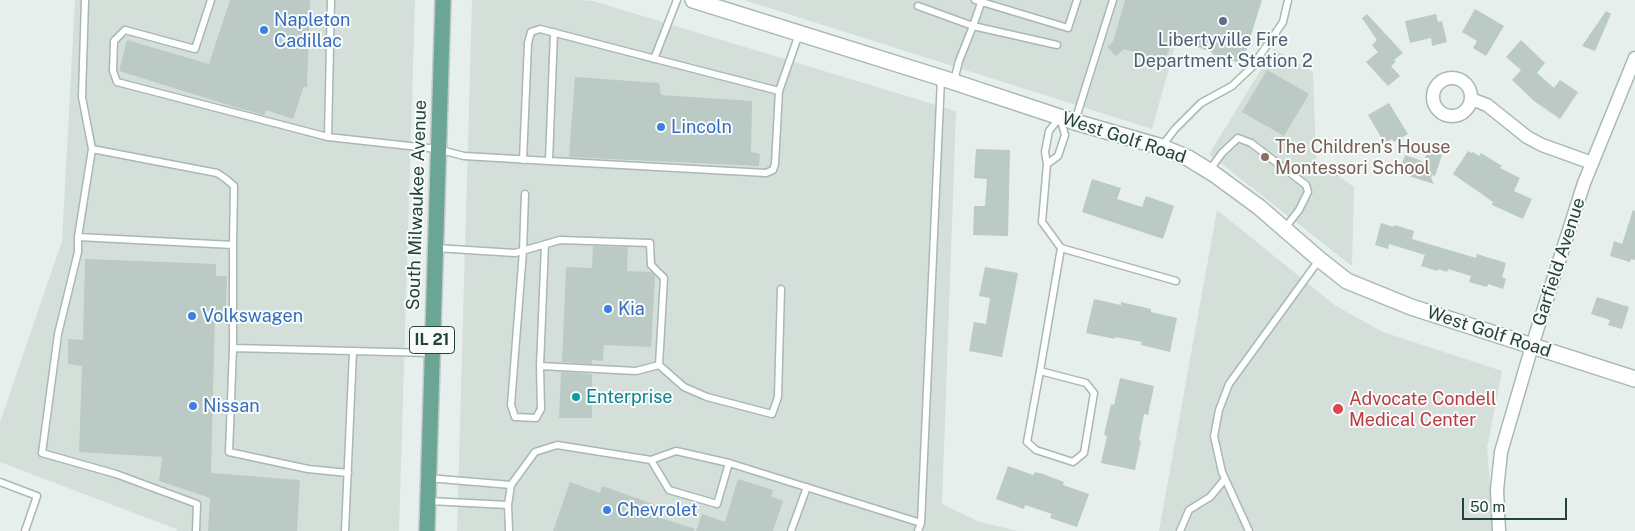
<!DOCTYPE html>
<style>
body{margin:0}
#map{position:relative;width:1635px;height:531px;overflow:hidden;background:#e6efeb;font-family:"Public Sans",sans-serif}
canvas{display:block}
.scale{position:absolute;left:1462px;top:498px;width:105px;height:22px;box-sizing:border-box;border:2px solid #24423a;border-top:0;padding-left:6px;font-size:15px;line-height:18px;white-space:nowrap;color:#24423a;-webkit-text-stroke:4px #f7fbf9;paint-order:stroke}
</style>
<div id="map">
<canvas width="1635" height="531"></canvas>
<div class="scale">50 m</div>
</div>
<script>
const g = document.querySelector('canvas').getContext('2d');
g.lineJoin = 'round';
function fillPath(path, color) { g.fillStyle = color; g.fill(path, 'evenodd'); }
const toPath = rows => new Path2D(rows.map(r => 'M' + r).join(''));
function stroke(path, color, width, dash) { g.strokeStyle = color; g.lineWidth = width; g.lineCap = dash ? 'butt' : 'round'; g.setLineDash(dash || []); g.stroke(path); }
function label(font, color, halo, rows, align = 'center') {
  g.font = font + ' "Public Sans",sans-serif'; g.lineWidth = 4; g.setLineDash([]); g.textBaseline = 'middle'; g.strokeStyle = halo; g.fillStyle = color; for (const [text, x, y, turn = 0] of rows) {
    g.save(); g.translate(x, y); g.rotate((+turn || 0) * Math.PI / 180); g.textAlign = isNaN(turn) ? turn : align; if (halo) g.strokeText(text, 0, 0); g.fillText(text, 0, 0); g.restore();
  }
}
const built = toPath([
 [75,0,415,0,399,531,177,531,176,529,0,462,0,422,62,241],
 [472,0,582,0,593,1,956,111,942,504,980,522,1017,531,457,531],
 [744,0,1188,0,1152,129],
 [1274,49,1313,72,1316,160,1354,187,1352,266,1209,154],
 [1217,210,1336,306,1383,332,1502,371,1487,448,1494,531,1159,531]
]);
const building = toPath([
 [230,0,310,0,307,88,304,86,293,119,266,110,264,115,238,108,119,71,127,40,209,64],
 [1125,0,1262,0,1242,64,1212,54,1212,52,1171,39,1168,54,1167,53,1164,61,1124,49,1116,56,1107,47,1113,42],
 [1475,9,1504,26,1486,56,1473,48,1477,41,1462,32],
 [1606,11,1611,14,1595,51,1582,46],
 [1367,14,1403,53,1394,60,1396,62,1391,66,1400,76,1388,86,1366,62,1378,52,1372,45,1377,40,1362,18],
 [1436,14,1438,22,1442,21,1447,42,1432,46,1431,38,1410,43,1405,21],
 [1521,40,1545,63,1537,73,1554,88,1560,80,1578,92,1560,119,1534,101,1512,80,1521,70,1506,57],
 [1267,70,1309,94,1284,136,1242,112],
 [575,77,659,83,661,95,752,101,751,152,760,154,759,166,569,157],
 [1389,103,1408,134,1394,142,1392,139,1385,144,1368,115],
 [976,149,1010,150,1008,236,973,235,974,206,985,206,987,179,974,178],
 [1428,150,1442,155,1435,176,1432,175,1431,178,1434,184,1399,173,1405,155,1422,161,1423,164],
 [1468,151,1471,153,1473,152,1479,156,1481,153,1502,166,1500,168,1520,178,1514,191,1532,199,1523,219,1492,205,1493,202,1453,174],
 [1092,179,1121,188,1117,199,1142,207,1146,196,1174,206,1163,239,1082,212],
 [1633,210,1635,211,1635,260,1631,259,1630,262,1610,256,1614,241,1622,244],
 [1381,223,1394,227,1395,225,1414,231,1412,239,1476,258,1477,254,1506,263,1502,277,1506,279,1503,289,1488,284,1487,287,1469,282,1471,276,1448,269,1447,272,1438,269,1437,271,1421,266,1425,255,1389,244,1388,249,1375,245],
 [593,246,628,247,627,271,651,272,655,276,651,347,604,345,603,361,592,360,592,364,562,362,566,267,592,268],
 [85,259,216,264,216,276,227,276,226,312,215,311,211,473,300,480,297,531,208,531,210,498,159,481,162,457,79,452,82,366,68,364,68,339,83,340],
 [985,267,1018,273,1002,357,969,351,974,322,986,324,990,298,979,296],
 [1597,297,1629,307,1622,329,1608,325,1610,320,1591,314],
 [1094,299,1121,305,1121,302,1151,309,1151,312,1177,318,1170,352,1141,345,1142,342,1115,337,1115,339,1086,333],
 [561,372,592,374,592,418,559,418],
 [1120,378,1154,386,1148,415,1144,414,1139,440,1141,441,1135,470,1101,463,1107,436,1104,435,1111,404,1114,405],
 [1008,466,1033,475,1035,472,1043,474,1064,482,1063,485,1089,494,1077,527,1050,518,1052,514,1025,505,1024,509,996,499],
 [738,479,773,490,771,496,783,501,773,531,696,531,702,514,725,522],
 [570,482,600,493,602,486,656,505,652,515,695,529,694,531,553,531]
]);
const service = toPath([
 [85,0,82,97,92,149,78,237,78,252,58,334,42,453,116,474,197,504,196,531],
 [211,0,195,49,125,30,114,41,113,71,117,82,328,137,437,149,464,156,549,161,766,173,773,170,775,164,779,91,799,34],
 [975,0,1068,28,1077,0],
 [918,6,973,26,982,0],
 [654,59,677,0],
 [954,81,959,61,973,26,1057,45],
 [1060,117,1065,135,1058,156,1047,164,1045,152,1049,131,1060,117],
 [1075,121,1113,0],
 [328,137,331,0],
 [1162,146,1175,129,1201,103,1232,86,1252,67,1283,22,1288,0],
 [92,149,217,173,226,179,234,186,233,245],
 [523,160,528,43,531,32,540,29,779,91],
 [549,161,554,32],
 [1209,171,1222,153,1238,138,1251,143,1306,185,1308,192,1299,210,1285,228],
 [525,194,523,251,511,405,515,417,536,418,541,409,540,366],
 [78,237,233,245,233,348,229,452,308,469,348,473],
 [545,244,540,366,636,371,659,365],
 [436,248,515,253,560,240,650,243,651,265,664,278,659,365,684,387,707,397,772,414,778,397,781,289],
 [1061,248,1176,281],
 [233,348,431,353],
 [1040,371,1086,383,1094,393,1084,453,1073,462,1036,450,1027,442,1040,371,1061,248,1042,222,1047,164],
 [651,460,676,451,729,463,921,523],
 [428,478,511,485],
 [0,482,37,496,25,531],
 [429,501,508,505],
 [345,531,353,351],
 [509,531,508,505,511,485,535,452,557,445,651,460,669,490,717,504,729,463],
 [791,531,807,487],
 [918,531,921,523,941,79],
 [1180,531,1189,510,1210,497,1225,479],
 [1249,531,1222,472,1214,436,1219,410,1229,384,1319,260]
]);
const minor = toPath([
 '1433 97a19 19 0 1 1 38 0a19 19 0 1 1-38 0Z',
 [1471,99,1487,105,1527,137,1542,145,1592,163],
 [1499,531,1497,490,1501,452,1532,346,1584,183,1635,58]
]);
const tertiary = toPath([
 [693,0,942,78,1075,122,1162,147,1188,158,1214,174,1259,207,1319,259,1347,281,1411,307,1635,379]
]);
const primary = toPath([
 [427,531,443,0]
]);
const markers = [
 [1223,21,5,"#5c6f8a"],
 [264,30,5,"#3f7fe0"],
 [661,127,5,"#3f7fe0"],
 [1265,157,5,"#8d6e63"],
 [608,309,5,"#3f7fe0"],
 [192,316,5,"#3f7fe0"],
 [576,397,5,"#0f9aa8"],
 [193,406,5,"#3f7fe0"],
 [1338,409,6,"#e0444e"],
 [607,510,5,"#3f7fe0"]
];
const shields = [
 [432,340,45]
];
const shieldNames = [
 ["IL 21",432,340]
];
const shopNames = [
 ["Napleton",274,20],
 ["Cadillac",274,41],
 ["Lincoln",671,127],
 ["Kia",618,309],
 ["Volkswagen",202,316],
 ["Nissan",203,406],
 ["Chevrolet",617,510]
];
const serviceNames = [
 ["Libertyville Fire",1223,40],
 ["Department Station 2",1223,61]
];
const streetNames = [
 ["West Golf Road",1124,138,18],
 ["South Milwaukee Avenue",417,205,-88],
 ["Garfield Avenue",1559,262,-72],
 ["West Golf Road",1489,332,18]
];
const educationNames = [
 ["The Children's House",1275,147],
 ["Montessori School",1275,168]
];
const cultureNames = [
 ["Enterprise",586,397]
];
const healthNames = [
 ["Advocate Condell",1349,399],
 ["Medical Center",1349,420]
];
fillPath(built, '#d4dfda');
fillPath(building, '#bbcac4');
stroke(service, '#a8b8b2', 9);
stroke(minor, '#a8b8b2', 15);
stroke(tertiary, '#a8b8b2', 18);
stroke(primary, '#c2cac8', 18);
stroke(service, '#fff', 6);
stroke(minor, '#fff', 12);
stroke(tertiary, '#fff', 15);
stroke(primary, '#6aa596', 15);
for (const [x, y, r, color] of markers) { const dot = new Path2D(); dot.arc(x, y, r, 0, 2 * Math.PI); g.fillStyle = color; g.fill(dot); stroke(dot, '#f7fbf9', 2); }
for (const [x, y, w] of shields) { const box = new Path2D(); box.roundRect(x - w / 2, y - 13.5, w, 27, 4); g.fillStyle = '#f7fbf9'; g.fill(box); stroke(box, '#24423a', 1); }
label('bold 16px', '#24423a', null, shieldNames);
label('18px', '#366cbe', '#f7fbf9', shopNames, 'left');
label('18px', '#4e5e75', '#f7fbf9', serviceNames);
label('18px', '#24423a', '#f7fbf9', streetNames);
label('18px', '#785e54', '#f7fbf9', educationNames, 'left');
label('18px', '#0d838f', '#f7fbf9', cultureNames, 'left');
label('18px', '#be3a42', '#f7fbf9', healthNames, 'left');
</script>
